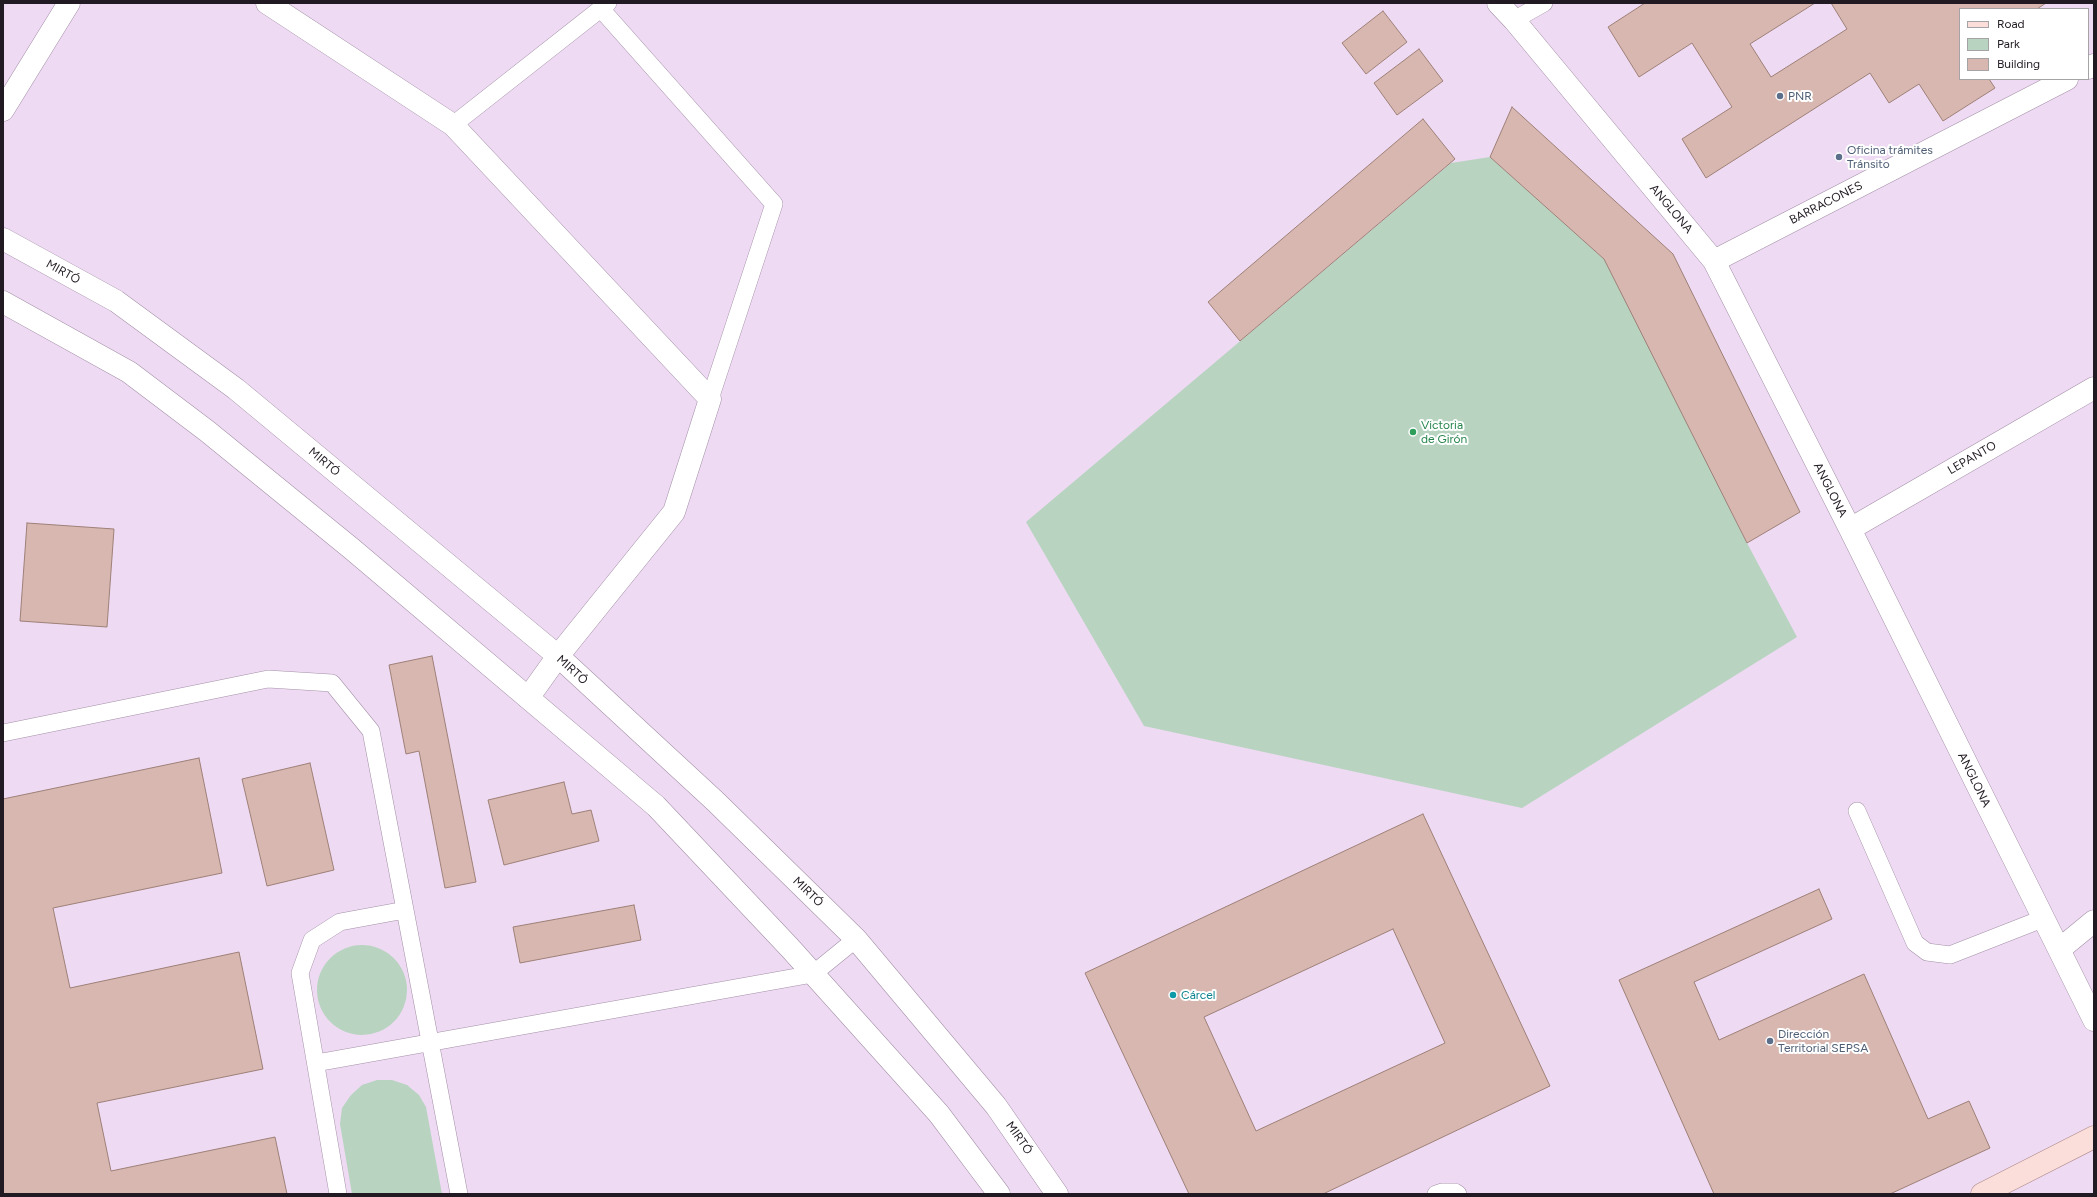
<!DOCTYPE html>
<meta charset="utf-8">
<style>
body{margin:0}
#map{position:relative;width:2097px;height:1197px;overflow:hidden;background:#eedaf2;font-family:Figtree,sans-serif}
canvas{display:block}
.frame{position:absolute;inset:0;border:4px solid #211a22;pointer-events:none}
.legend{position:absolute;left:1959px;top:8px;width:130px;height:72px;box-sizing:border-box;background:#fff;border:1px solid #a6a3a7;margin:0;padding:5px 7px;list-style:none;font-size:12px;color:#211a22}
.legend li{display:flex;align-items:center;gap:8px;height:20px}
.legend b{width:20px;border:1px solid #a6a3a7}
</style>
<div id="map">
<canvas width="2097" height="1197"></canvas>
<div class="frame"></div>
<ul class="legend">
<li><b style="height:5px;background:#fbddda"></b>Road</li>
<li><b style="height:11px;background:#b8d4c1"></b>Park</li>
<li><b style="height:11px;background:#d7b7af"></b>Building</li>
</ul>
</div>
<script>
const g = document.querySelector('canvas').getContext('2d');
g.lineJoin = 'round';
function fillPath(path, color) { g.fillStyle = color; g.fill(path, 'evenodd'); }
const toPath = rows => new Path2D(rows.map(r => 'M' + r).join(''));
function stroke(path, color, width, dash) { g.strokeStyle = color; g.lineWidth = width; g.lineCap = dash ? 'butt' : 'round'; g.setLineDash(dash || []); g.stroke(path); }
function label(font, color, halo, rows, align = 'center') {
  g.font = font + ' Figtree,sans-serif'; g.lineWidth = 4; g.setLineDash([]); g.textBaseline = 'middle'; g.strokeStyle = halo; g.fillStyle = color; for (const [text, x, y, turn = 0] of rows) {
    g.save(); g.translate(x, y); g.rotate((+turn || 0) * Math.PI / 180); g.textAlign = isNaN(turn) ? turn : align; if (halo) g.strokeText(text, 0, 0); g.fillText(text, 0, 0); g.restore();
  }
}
const green = toPath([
 [1490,157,1609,263,1747,543,1797,637,1522,808,1144,726,1026,522,1451,163],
 '317 990a45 45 0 1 1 90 0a45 45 0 1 1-90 0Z',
 [377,1080,392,1080,407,1085,419,1095,426,1107,442,1194,352,1194,340,1124,342,1108,351,1095,362,1085]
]);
const building = toPath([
 [1645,3,1815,3,1750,44,1771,77,1847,29,1831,3,2046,3,2037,9,1960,9,1960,79,1989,79,1995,88,1943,121,1919,84,1889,103,1870,73,1706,178,1682,139,1732,107,1692,43,1639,77,1608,27,1645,3],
 [1383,11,1407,42,1366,74,1342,43,1383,11],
 [1419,49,1443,81,1397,115,1374,83,1419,49],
 [1512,107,1673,254,1800,512,1747,543,1604,259,1490,157,1512,107],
 [1423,119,1455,159,1240,341,1208,302,1423,119],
 [27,523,114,529,107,627,20,621,27,523],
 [432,656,476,882,445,888,419,751,406,754,389,665,432,656],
 [199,758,222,873,53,908,70,988,239,952,263,1069,97,1103,111,1171,275,1137,287,1194,3,1194,3,799,199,758],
 [310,763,334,870,267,886,242,779,310,763],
 [564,782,572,814,591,810,599,841,504,865,488,800,564,782],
 [1423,814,1550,1086,1323,1194,1189,1194,1085,973,1423,814],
 [1393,929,1445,1043,1256,1131,1204,1017,1393,929],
 [1819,889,1832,919,1694,982,1719,1040,1864,974,1928,1119,1969,1101,1990,1148,1890,1194,1714,1194,1619,980,1819,889],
 [634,905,641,940,520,963,513,927,634,905]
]);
const service = toPath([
 [601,9,774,204,710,399],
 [1514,20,1544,3],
 [453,125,608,3],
 [3,733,268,679,332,683,371,731,459,1194],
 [1857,811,1915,943,1927,952,1950,955,2042,919],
 [316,1063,813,974,856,939],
 [338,1194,300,973,312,940,340,922,405,910],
 [1436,1194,1442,1192,1455,1192,1458,1194]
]);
const minor = toPath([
 [267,3,453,125,710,399,674,512,558,656],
 [1498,3,1514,20,1714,261,1850,529,2094,1020],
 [2088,68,2094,65],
 [3,110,69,3],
 [1714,261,2067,79],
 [1850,529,2094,388],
 [2060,949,2094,921]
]);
const tertiary = toPath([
 [3,239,116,301,236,389,558,656,715,801,856,939,996,1106,1057,1194],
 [3,302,129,372,207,431,352,549,656,806,790,948,939,1114,999,1194],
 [528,698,558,656]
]);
const primary = toPath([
 [1982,1194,2094,1137]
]);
const markers = [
 [1780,96,4,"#5c6f8a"],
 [1839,157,4,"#5c6f8a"],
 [1413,432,4,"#2e9e5b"],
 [1173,995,4,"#0f9aa8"],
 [1770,1041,4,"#5c6f8a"]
];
const serviceNames = [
 ["PNR",1788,96],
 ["Oficina trámites",1847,150],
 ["Tránsito",1847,164],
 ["Dirección",1778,1034],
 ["Territorial SEPSA",1778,1048]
];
const streetNames = [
 ["BARRACONES",1826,203,-27],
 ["ANGLONA",1671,209,50],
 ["MIRTÓ",63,272,29],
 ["LEPANTO",1972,458,-30],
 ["MIRTÓ",324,462,40],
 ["ANGLONA",1830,490,63],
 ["MIRTÓ",572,670,42],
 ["ANGLONA",1974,780,64],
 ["MIRTÓ",808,892,44],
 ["MIRTÓ",1019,1138,55]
];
const leisureNames = [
 ["Victoria",1421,425],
 ["de Girón",1421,439]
];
const cultureNames = [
 ["Cárcel",1181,995]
];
fillPath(green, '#b8d4c1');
fillPath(building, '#d7b7af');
stroke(building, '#9e8078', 1);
stroke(service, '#a491a8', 18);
stroke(minor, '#a491a8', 23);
stroke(tertiary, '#a491a8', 23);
stroke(primary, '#ad8a89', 23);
stroke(service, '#fff', 17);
stroke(minor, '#fff', 22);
stroke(tertiary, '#fff', 22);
stroke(primary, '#fbddda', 22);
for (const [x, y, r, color] of markers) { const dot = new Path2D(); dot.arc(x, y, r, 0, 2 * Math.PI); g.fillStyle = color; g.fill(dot); stroke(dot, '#fff', 1.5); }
label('12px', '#4e5e75', '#fff', serviceNames, 'left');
label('12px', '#211a22', '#fff', streetNames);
label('12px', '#27864d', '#fff', leisureNames, 'left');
label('12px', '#0d838f', '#fff', cultureNames, 'left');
</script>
